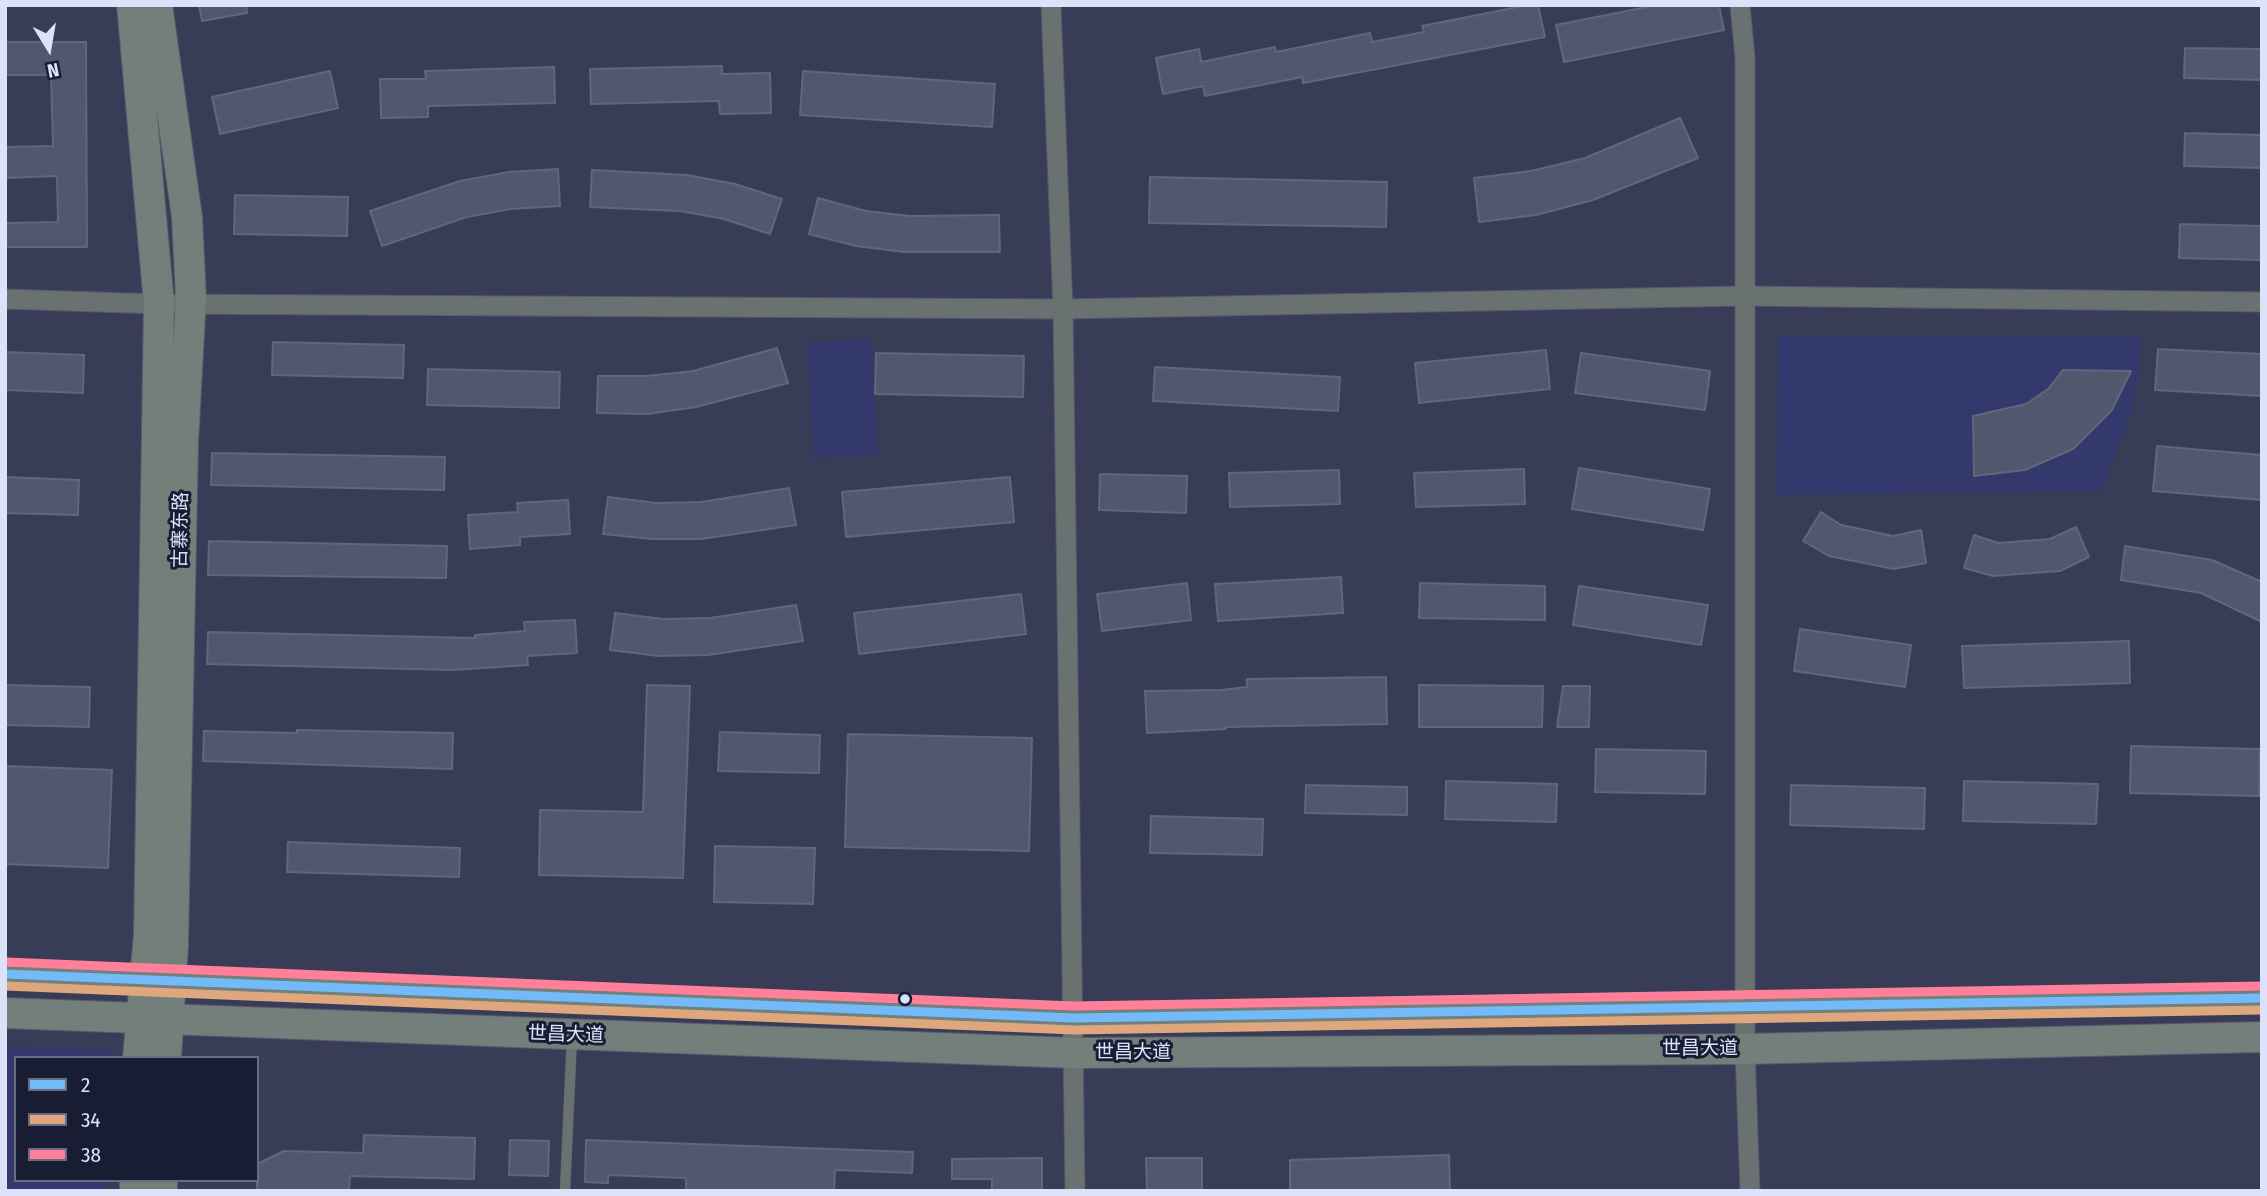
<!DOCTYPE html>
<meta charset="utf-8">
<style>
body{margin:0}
#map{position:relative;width:2267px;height:1196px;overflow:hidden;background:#393c56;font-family:"Fira Sans Condensed",sans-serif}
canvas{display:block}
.frame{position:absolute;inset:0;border:7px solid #dce2fa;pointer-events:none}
.legend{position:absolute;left:14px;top:1056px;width:245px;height:126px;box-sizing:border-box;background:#191d33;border:2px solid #676c83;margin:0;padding:9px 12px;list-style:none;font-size:21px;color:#dce2fa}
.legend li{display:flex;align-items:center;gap:14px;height:35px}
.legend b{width:35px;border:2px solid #676c83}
.north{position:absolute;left:14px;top:14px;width:70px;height:70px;-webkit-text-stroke:5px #191d33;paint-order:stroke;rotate:169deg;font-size:19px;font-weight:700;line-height:28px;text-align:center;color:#dce2fa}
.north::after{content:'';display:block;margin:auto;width:24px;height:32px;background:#dce2fa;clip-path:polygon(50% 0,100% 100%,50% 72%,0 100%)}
</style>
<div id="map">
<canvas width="2267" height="1196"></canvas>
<div class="frame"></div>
<ul class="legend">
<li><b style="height:9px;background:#73baf8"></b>2</li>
<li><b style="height:9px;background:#dfa77e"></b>34</li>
<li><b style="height:9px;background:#ff8098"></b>38</li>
</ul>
<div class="north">N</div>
</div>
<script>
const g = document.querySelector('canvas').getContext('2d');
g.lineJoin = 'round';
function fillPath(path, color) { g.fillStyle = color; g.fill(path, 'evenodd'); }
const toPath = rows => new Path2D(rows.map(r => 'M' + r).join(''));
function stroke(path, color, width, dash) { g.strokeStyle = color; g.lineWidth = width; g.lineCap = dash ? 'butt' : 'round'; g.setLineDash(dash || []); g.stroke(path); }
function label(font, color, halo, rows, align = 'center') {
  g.font = font + ' "Fira Sans Condensed","Noto Sans SC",sans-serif'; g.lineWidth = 6; g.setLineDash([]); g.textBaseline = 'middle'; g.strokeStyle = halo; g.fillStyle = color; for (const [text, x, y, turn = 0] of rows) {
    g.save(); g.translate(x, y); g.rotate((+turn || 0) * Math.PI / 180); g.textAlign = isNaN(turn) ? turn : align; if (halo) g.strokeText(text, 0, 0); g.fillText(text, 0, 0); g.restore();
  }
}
const built = toPath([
 [1778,336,2142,337,2132,411,2101,491,1777,495],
 [871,339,878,454,814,458,807,343],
 [5,1046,112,1050,112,1058,16,1058,16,1180,107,1180,107,1191,5,1191]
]);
const building = toPath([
 [199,5,246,5,247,13,202,21,199,5],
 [1528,5,1538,5,1545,37,1303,83,1302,77,1205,96,1203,86,1163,94,1156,58,1199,49,1201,62,1275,47,1276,52,1370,33,1372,42,1424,32,1422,26,1528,5],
 [1657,5,1719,5,1724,30,1564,62,1556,25,1657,5],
 [5,42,86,42,87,247,5,247,5,223,58,222,57,176,5,178,5,147,53,146,51,75,5,75,5,42],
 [2185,48,2262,49,2262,80,2184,78,2185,48],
 [722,66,722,74,770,73,771,113,720,114,719,101,591,104,590,69,722,66],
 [554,67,555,103,428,106,428,117,381,118,380,79,426,79,425,71,554,67],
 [330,71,338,108,220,134,212,97,330,71],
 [803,71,995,84,992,127,800,115,803,71],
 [1680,118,1698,158,1593,200,1536,215,1479,222,1474,178,1531,171,1585,158,1680,118],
 [2185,133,2262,135,2262,168,2184,166,2185,133],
 [558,169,560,206,511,209,467,217,382,246,370,211,460,181,509,172,558,169],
 [592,170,687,175,735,184,782,199,770,234,724,219,680,211,590,207,592,170],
 [1150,177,1387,182,1386,227,1149,223,1150,177],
 [235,195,348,197,347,236,234,234,235,195],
 [818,198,866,211,910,216,999,215,1000,252,905,252,856,246,809,234,818,198],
 [2180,224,2262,226,2262,260,2179,258,2180,224],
 [273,342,404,345,403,378,272,375,273,342],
 [777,348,788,383,696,407,647,414,597,413,598,376,647,376,693,371,777,348],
 [2158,349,2262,354,2262,396,2155,390,2158,349],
 [1546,350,1550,389,1419,403,1415,363,1546,350],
 [5,352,84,355,83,393,5,390,5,352],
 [876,353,1024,356,1023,397,875,394,876,353],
 [1581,353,1710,371,1705,410,1575,393,1581,353],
 [1155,367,1340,377,1338,411,1153,401,1155,367],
 [428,369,560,372,559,408,427,405,428,369],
 [2063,370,2131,371,2112,410,2073,449,2025,470,1974,476,1973,416,2026,404,2048,389,2063,370],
 [2157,446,2262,455,2262,500,2153,491,2157,446],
 [212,453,445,457,444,490,211,485,212,453],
 [1579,468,1710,489,1703,530,1572,509,1579,468],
 [1524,469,1525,504,1416,507,1414,473,1524,469],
 [1339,470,1340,504,1230,507,1229,473,1339,470],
 [1100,474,1187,476,1186,513,1099,510,1100,474],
 [5,477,79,480,78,515,5,513,5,477],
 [1010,477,1014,522,846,537,842,492,1010,477],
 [789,488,796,525,701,539,652,539,603,534,608,497,657,503,701,502,789,488],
 [568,500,570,534,520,537,520,545,470,549,468,515,518,512,517,503,568,500],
 [1821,512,1841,525,1893,536,1921,530,1926,563,1894,569,1829,556,1803,541,1821,512],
 [2076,527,2089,557,2060,571,1993,576,1964,568,1974,535,1998,543,2050,539,2076,527],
 [209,541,447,546,446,578,208,575,209,541],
 [2125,546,2212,560,2262,582,2262,622,2201,593,2121,580,2125,546],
 [1341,577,1343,613,1218,621,1215,584,1341,577],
 [1187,583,1191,620,1102,631,1097,594,1187,583],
 [1420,583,1545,586,1545,620,1419,618,1420,583],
 [1579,586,1708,605,1701,645,1573,625,1579,586],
 [1021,594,1026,634,859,654,854,613,1021,594],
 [796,605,803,641,708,655,659,656,610,650,615,613,663,619,710,618,796,605],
 [575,620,577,653,527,656,528,665,453,670,207,664,208,632,475,638,475,635,525,631,524,622,575,620],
 [1800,629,1911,645,1905,687,1794,671,1800,629],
 [2129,641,2130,683,1964,688,1962,646,2129,641],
 [1386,677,1387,724,1226,727,1226,729,1147,733,1145,691,1221,690,1247,687,1247,679,1386,677],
 [5,685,90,687,89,727,5,725,5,685],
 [647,685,690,686,683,878,539,875,540,810,643,812,647,685],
 [1419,685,1543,686,1542,727,1419,727,1419,685],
 [1563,686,1590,686,1589,727,1557,727,1563,686],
 [297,730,453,733,452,769,203,761,204,731,297,733,297,730],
 [720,732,820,735,819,773,718,771,720,732],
 [848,734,1032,738,1029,851,845,847,848,734],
 [2131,746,2260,749,2259,796,2130,793,2131,746],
 [1596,749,1706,751,1705,794,1595,792,1596,749],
 [5,766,112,770,108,868,5,864,5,766],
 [1446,781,1557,784,1556,822,1445,819,1446,781],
 [1964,781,2098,784,2096,824,1963,821,1964,781],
 [1306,785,1407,787,1407,815,1305,813,1306,785],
 [1791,785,1925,788,1924,829,1790,825,1791,785],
 [1151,816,1263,819,1262,855,1150,853,1151,816],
 [288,842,460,848,459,877,287,872,288,842],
 [715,846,815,848,813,904,714,902,715,846],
 [364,1135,475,1138,474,1179,350,1176,349,1191,257,1191,257,1164,284,1151,363,1153,364,1135],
 [510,1140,549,1141,548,1176,509,1175,510,1140],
 [586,1140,913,1152,912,1173,835,1170,834,1191,686,1191,686,1178,608,1175,608,1183,585,1182,586,1140],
 [1449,1155,1450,1191,1290,1191,1290,1160,1449,1155],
 [1042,1158,1042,1191,992,1191,992,1179,952,1179,952,1159,1042,1158],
 [1146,1158,1202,1158,1202,1190,1147,1190,1146,1158]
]);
const service = toPath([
 [565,1191,572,1036]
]);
const minor = toPath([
 [1051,5,1063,309,1075,1191],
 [1740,5,1745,58,1745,1049,1750,1191],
 [5,299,159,304,1063,309,1743,296,2262,302]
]);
const primary = toPath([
 [132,5,159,304,149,934,138,1058],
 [157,5,187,217,191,298,183,443,173,945,166,1058],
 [5,974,1074,1018,2262,998],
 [5,1013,1075,1053,1745,1049,2262,1037],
 [135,1191,135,1180],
 [162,1191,162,1180]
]);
const bus1 = toPath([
 [5,974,1074,1018,2262,998]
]);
const bus2 = toPath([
 [5,986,1074,1030,2262,1010]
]);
const bus3 = toPath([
 [6,962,1074,1006,2262,986]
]);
const markers = [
 [905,999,6,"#dce2fa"]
];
const streetNames = [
 ["古寨东路",181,530,-89],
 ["世昌大道",566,1035,2],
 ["世昌大道",1700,1049],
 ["世昌大道",1133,1053]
];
fillPath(built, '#33396d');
fillPath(building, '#53576e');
stroke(building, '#62667c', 2);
stroke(service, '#56586e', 11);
stroke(minor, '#56586e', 21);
stroke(primary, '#56586e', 32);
stroke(service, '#697271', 10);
stroke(minor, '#697271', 19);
stroke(primary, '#737f7b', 30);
stroke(bus1, '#73baf8', 9);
stroke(bus2, '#dfa77e', 9);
stroke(bus3, '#ff8098', 9);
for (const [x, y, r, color] of markers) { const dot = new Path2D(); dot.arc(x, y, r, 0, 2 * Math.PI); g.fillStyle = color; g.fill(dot); stroke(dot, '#191d33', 2.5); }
label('19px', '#dce2fa', '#191d33', streetNames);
</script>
